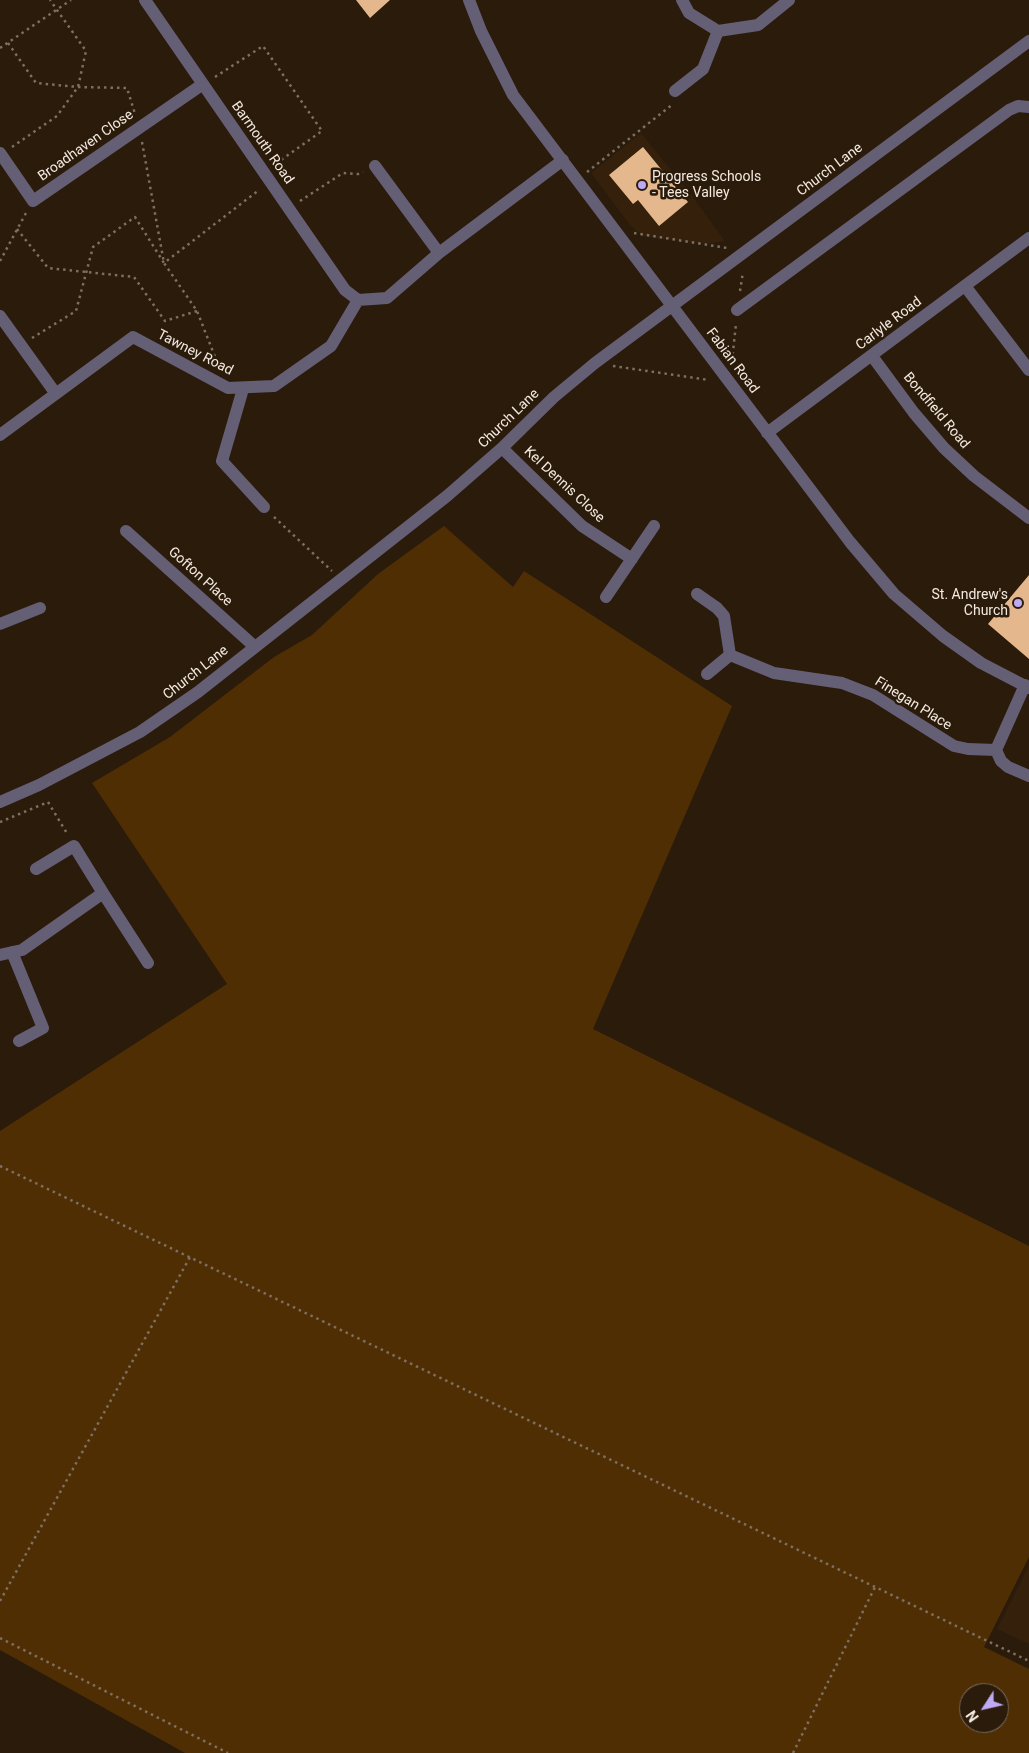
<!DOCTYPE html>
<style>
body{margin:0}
#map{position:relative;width:1029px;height:1753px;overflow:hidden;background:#2a1b0b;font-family:Roboto,sans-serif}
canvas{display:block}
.north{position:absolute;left:959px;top:1683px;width:50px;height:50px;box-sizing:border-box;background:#2a1b0b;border:1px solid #7b6e60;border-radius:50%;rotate:235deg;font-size:14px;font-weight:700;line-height:20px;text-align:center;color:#f5eae0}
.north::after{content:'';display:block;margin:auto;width:18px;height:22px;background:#bea9f5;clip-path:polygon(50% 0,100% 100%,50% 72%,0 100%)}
</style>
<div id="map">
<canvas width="1029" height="1753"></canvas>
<div class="north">N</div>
</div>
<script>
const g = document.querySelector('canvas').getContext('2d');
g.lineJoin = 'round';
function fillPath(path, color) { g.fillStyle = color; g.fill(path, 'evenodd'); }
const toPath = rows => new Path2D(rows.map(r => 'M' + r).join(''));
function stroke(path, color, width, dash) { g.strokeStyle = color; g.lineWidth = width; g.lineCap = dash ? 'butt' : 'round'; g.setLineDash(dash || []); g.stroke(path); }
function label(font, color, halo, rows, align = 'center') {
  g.font = font + ' Roboto,sans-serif'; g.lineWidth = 5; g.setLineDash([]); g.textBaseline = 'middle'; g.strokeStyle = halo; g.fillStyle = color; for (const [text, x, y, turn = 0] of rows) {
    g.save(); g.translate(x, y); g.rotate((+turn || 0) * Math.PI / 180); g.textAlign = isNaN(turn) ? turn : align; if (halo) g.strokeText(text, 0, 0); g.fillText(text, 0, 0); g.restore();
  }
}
const built = toPath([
 [641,133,693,197,725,241,706,244,647,237,641,235,630,225,591,173],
 [1029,1565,1029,1644,997,1629]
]);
const green = toPath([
 [444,526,513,587,524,571,732,706,593,1029,1029,1246,1029,1557,984,1647,1029,1669,1029,1753,185,1753,0,1650,0,1131,227,984,92,783,170,737,274,657,312,635,378,574],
 [969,1693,999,1693,999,1723,969,1723]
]);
const building = toPath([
 [356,0,390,0,370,18],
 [643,147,688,202,659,226,638,200,633,204,609,175],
 [1029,575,1029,659,988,624]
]);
const path = toPath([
 [8,43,36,83,78,87,127,88,135,114],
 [0,48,71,0],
 [215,77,263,46,322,131,274,165],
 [142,142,164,263,197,311,219,367],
 [12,147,57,116,78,87,86,51,50,0],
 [587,172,673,104],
 [300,201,343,173,358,174,363,172],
 [17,229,48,268,134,277,165,321,197,311],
 [634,233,727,248],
 [0,261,26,213],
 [740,291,743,272],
 [32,338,76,311,93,247,135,217,164,263,259,190],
 [732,361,736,324],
 [613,366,709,380],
 [274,517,332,571],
 [0,822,48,802,68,835],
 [0,1166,1029,1661],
 [0,1601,190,1257],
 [0,1638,228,1753],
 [793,1753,875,1587]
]);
const minor = toPath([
 [145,0,345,290,358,300],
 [469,0,481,31,513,95,850,542,894,594,943,636,981,663,1029,688],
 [682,0,689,13,718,31,758,25,789,0],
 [675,91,703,69,718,31],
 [0,153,33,201,203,84],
 [375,166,439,253],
 [965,286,1029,370],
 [358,300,387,298,439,253,563,160],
 [737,310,1009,110,1018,106,1029,107],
 [0,316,56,394],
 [872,356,914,413,944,448,974,476,1029,518],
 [243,389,222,461,264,507],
 [767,433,1029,238],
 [0,435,133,337,228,388,274,386,331,346,358,300],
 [502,448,582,526,632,559],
 [126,531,254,646],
 [697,594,717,608,724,616,730,655],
 [606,597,654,526],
 [0,624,40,608],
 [707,674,730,655,774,673,842,683,873,695,954,746,968,749,996,750],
 [1025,685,996,750,1001,761,1008,767,1029,776],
 [0,802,39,785,140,732,198,692,447,496,502,448,554,397,595,363,1029,41],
 [36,869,74,846,103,893],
 [12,952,43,1028,19,1041],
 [0,955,22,950,103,893,148,963]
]);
const markers = [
 [642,185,5,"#bea9f5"],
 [1018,603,5,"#bea9f5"]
];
const streetNames = [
 ["Barmouth Road",262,143,55],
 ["Broadhaven Close",86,146,-35],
 ["Church Lane",830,170,-37],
 ["Carlyle Road",889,324,-37],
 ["Tawney Road",195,353,27],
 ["Fabian Road",732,361,53],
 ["Bondfield Road",936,411,50],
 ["Church Lane",509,419,-44],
 ["Kel Dennis Close",564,485,43],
 ["Gofton Place",200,577,42],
 ["Church Lane",196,673,-38],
 ["Finegan Place",913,704,32]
];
const poiNames = [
 ["Progress Schools",652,177],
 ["- Tees Valley",652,193],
 ["St. Andrew's",1008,595,"right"],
 ["Church",1008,611,"right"]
];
fillPath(built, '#35200b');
fillPath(green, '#502e04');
fillPath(building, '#e4b78d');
stroke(path, '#7d7062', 2.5, [2.5, 4]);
stroke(minor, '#645f74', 12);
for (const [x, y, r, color] of markers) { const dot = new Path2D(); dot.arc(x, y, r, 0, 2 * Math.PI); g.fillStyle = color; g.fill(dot); stroke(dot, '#2a1b0b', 2); }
label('14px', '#f5eae0', '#2a1b0b', streetNames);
label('14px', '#f5eae0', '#2a1b0b', poiNames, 'left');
</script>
